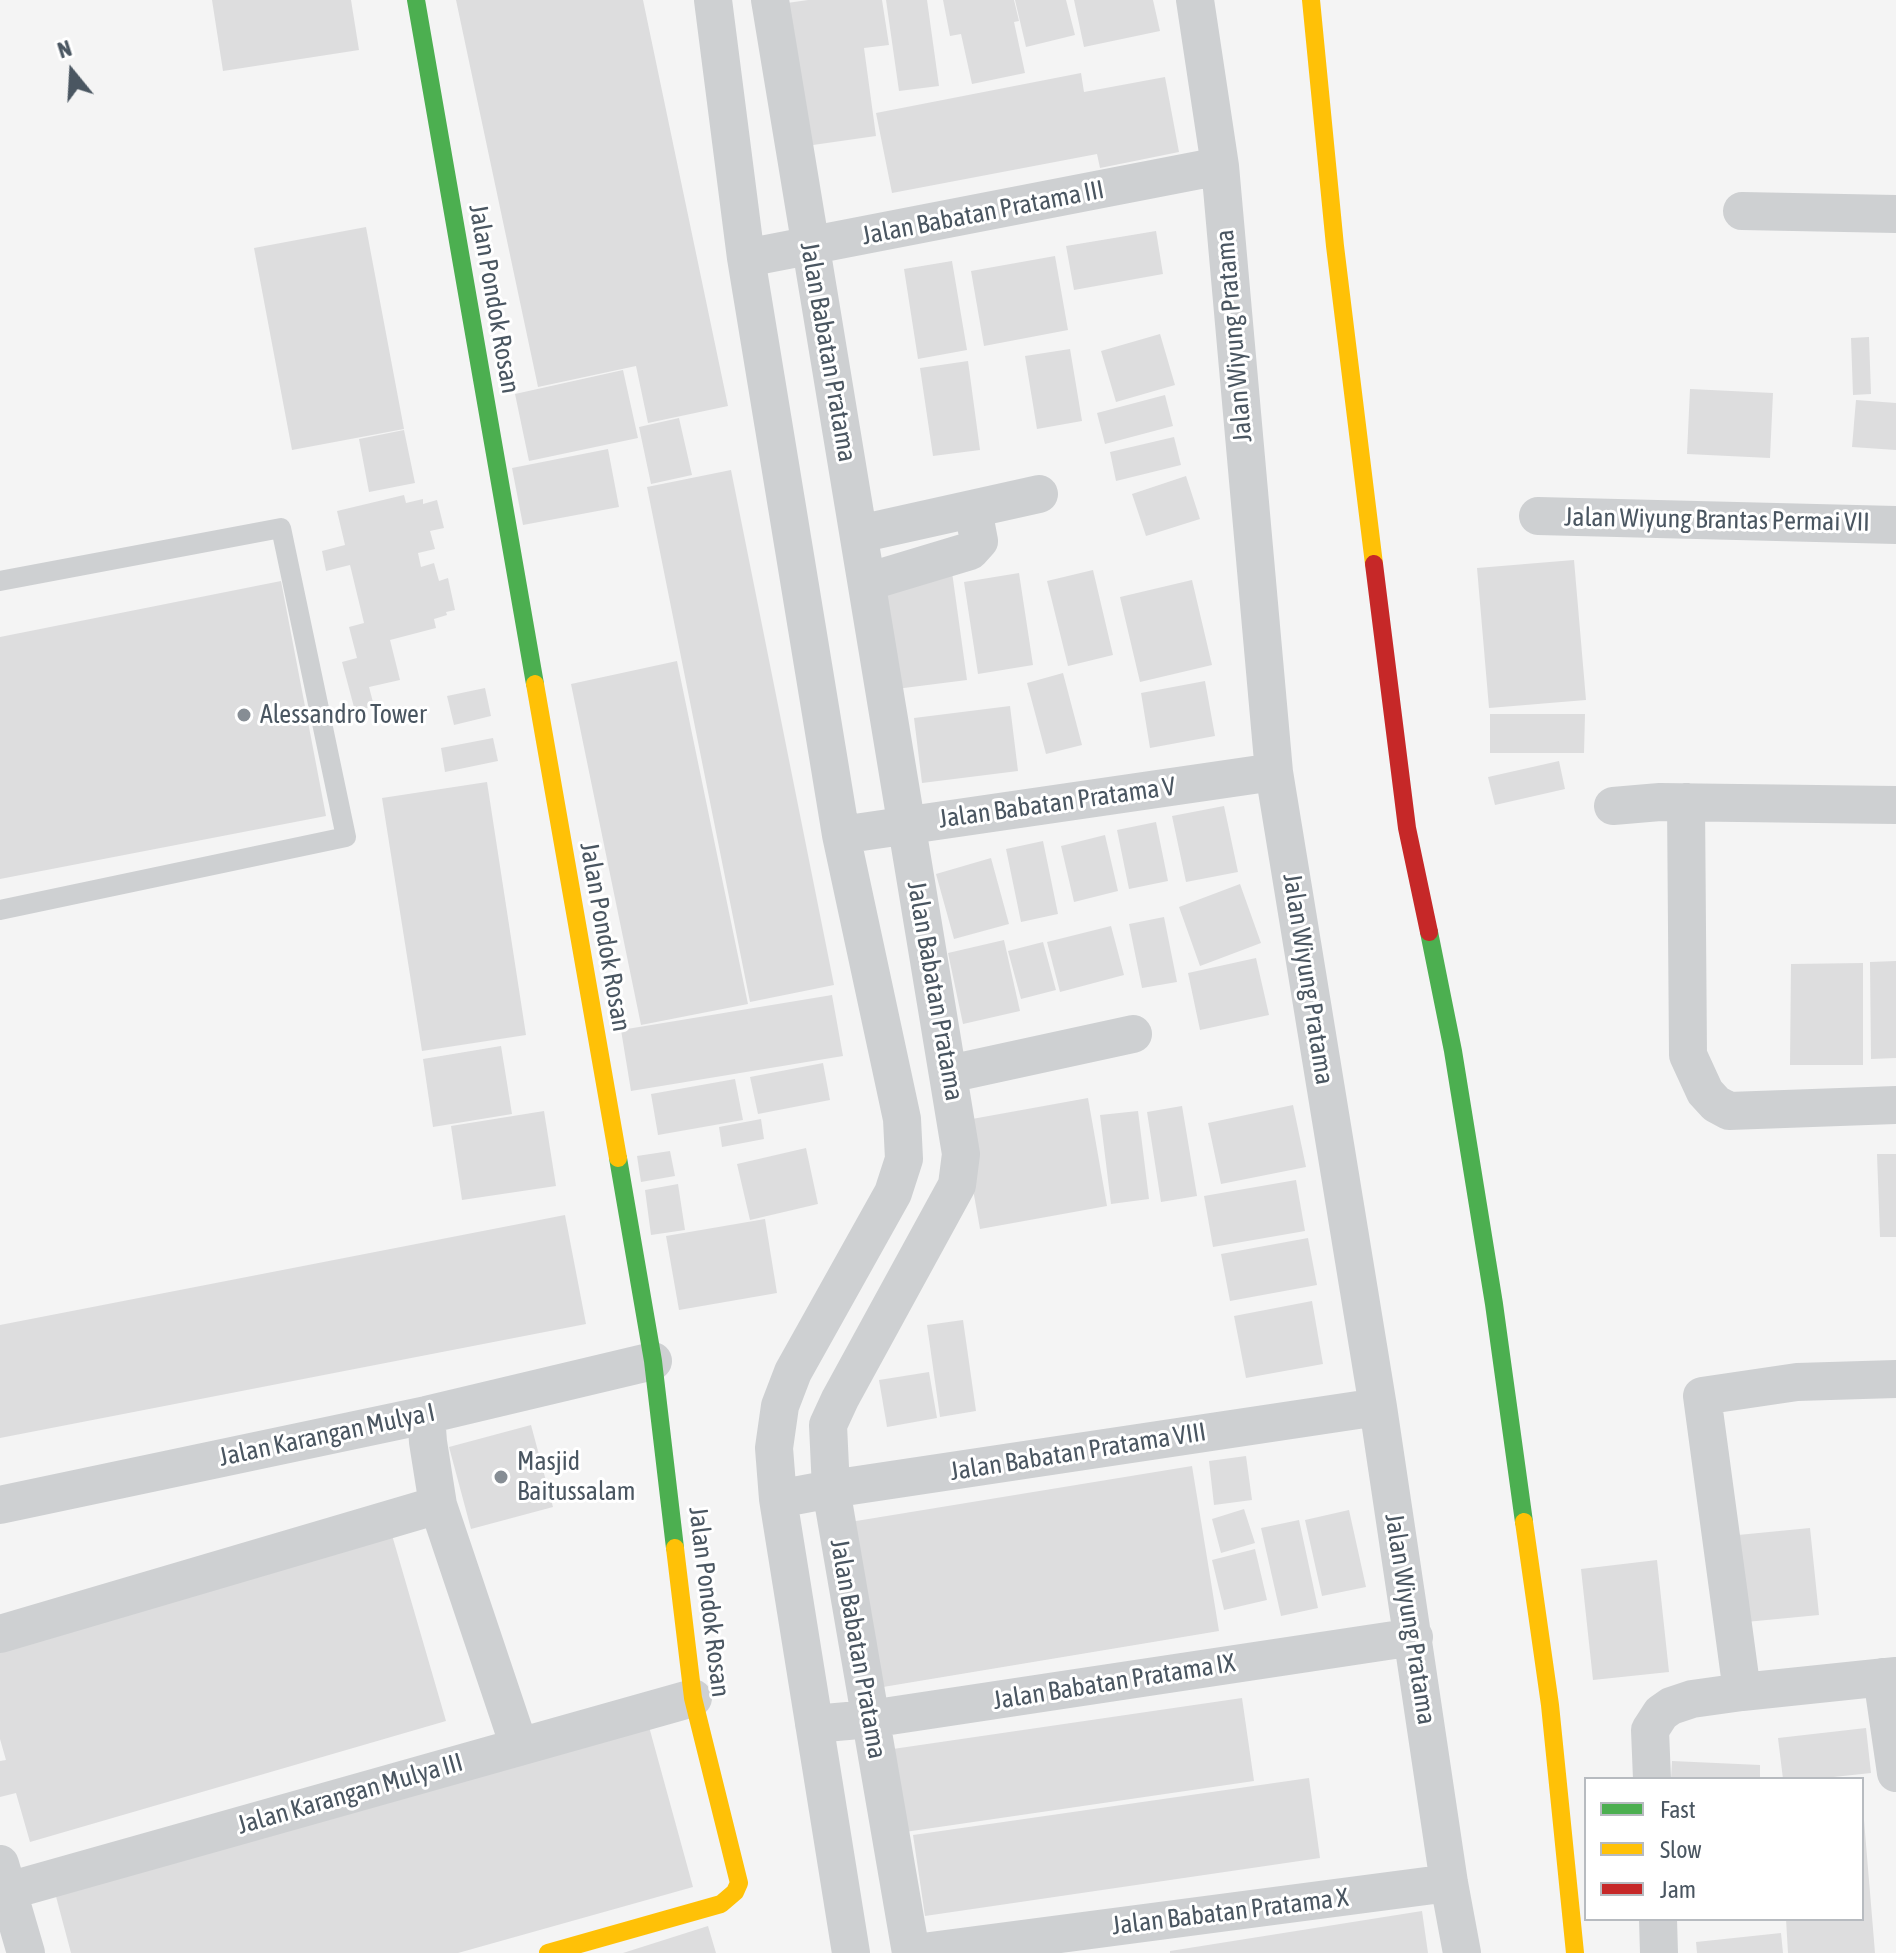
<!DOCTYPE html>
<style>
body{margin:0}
#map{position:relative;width:1896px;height:1953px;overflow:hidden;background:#f4f4f4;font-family:"Asap Condensed",sans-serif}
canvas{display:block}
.legend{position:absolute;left:1584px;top:1777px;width:280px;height:144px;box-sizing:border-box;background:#fff;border:2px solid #b7bbc0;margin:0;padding:10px 14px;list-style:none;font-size:24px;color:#4a5661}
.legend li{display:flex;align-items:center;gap:16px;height:40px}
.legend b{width:40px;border:2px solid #b7bbc0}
.north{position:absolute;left:32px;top:32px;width:80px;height:80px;-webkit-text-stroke:6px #fff;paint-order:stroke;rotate:342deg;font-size:22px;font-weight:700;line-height:32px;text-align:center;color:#4a5661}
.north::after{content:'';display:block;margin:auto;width:28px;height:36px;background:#4a5661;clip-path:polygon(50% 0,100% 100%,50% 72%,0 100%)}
</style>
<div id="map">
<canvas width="1896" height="1953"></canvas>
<ul class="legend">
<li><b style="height:10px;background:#4caf50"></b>Fast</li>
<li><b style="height:10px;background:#ffc107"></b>Slow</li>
<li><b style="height:10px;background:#c62828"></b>Jam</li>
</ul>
<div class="north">N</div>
</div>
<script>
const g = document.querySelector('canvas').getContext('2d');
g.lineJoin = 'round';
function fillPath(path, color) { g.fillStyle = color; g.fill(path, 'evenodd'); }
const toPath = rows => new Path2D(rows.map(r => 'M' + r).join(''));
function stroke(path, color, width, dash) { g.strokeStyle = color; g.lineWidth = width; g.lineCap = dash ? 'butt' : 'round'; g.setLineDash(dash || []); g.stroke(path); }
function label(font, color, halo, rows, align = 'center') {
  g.font = font + ' "Asap Condensed",sans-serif'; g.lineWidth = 6; g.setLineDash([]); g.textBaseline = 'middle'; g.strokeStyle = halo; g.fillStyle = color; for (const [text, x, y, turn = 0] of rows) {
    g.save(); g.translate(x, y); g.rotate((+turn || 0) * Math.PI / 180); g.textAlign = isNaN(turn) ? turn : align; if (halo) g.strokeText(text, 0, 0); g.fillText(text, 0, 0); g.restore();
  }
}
const building = toPath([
 [212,0,351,0,359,50,223,71],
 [456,0,643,0,728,406,648,423,636,366,538,387],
 [808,0,882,0,889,45,864,48,876,136,799,147,780,4],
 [886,0,927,0,939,86,899,91],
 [943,0,1014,0,1019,21,1014,22,1025,73,972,84,961,34,950,36],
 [1015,0,1066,0,1075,35,1026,47],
 [1074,0,1153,0,1160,31,1084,47],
 [1081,73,1084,92,1165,77,1179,152,1100,168,1097,154,892,193,876,113],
 [366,227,404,429,292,450,254,248],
 [1156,231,1163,274,1074,290,1066,246],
 [1055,256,1068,330,984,346,971,271],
 [952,261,967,350,918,359,904,269],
 [1160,334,1175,385,1116,402,1101,351],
 [1869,337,1871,394,1853,395,1851,338],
 [1070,349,1082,421,1037,429,1025,356],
 [968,361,980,450,933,456,920,368],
 [623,370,638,438,529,461,515,394],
 [1690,389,1773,393,1770,458,1687,454],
 [1165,395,1173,426,1105,444,1097,413],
 [1856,400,1896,403,1896,450,1852,447],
 [679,418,692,475,651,484,639,427],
 [404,430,415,483,369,492,359,439],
 [1174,437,1181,465,1116,481,1110,452],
 [608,449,619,507,523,525,512,468],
 [731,470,834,985,750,1002,647,487],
 [1186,476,1200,519,1146,536,1132,494],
 [404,495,406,503,423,499,423,504,437,500,444,528,430,531,435,549,418,553,421,567,434,563,439,581,448,578,455,610,446,612,447,615,434,619,436,628,390,640,400,680,369,687,374,706,355,711,342,662,357,658,349,627,364,623,350,565,326,571,322,551,345,545,337,511],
 [1574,560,1586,700,1489,708,1477,568],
 [1093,570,1113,655,1068,666,1047,581],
 [952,572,967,680,888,690,873,583],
 [1019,573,1033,665,978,674,964,582],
 [1192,580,1212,665,1140,682,1120,597],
 [281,581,326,816,0,879,0,637],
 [677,661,748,1004,641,1025,571,684],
 [1063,673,1082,745,1046,754,1027,683],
 [1205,681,1215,736,1150,748,1141,693],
 [485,688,491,716,454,725,447,696],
 [1010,706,1018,771,922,783,914,718],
 [1490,714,1585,714,1584,753,1490,753],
 [493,738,498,761,445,772,441,748],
 [1559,761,1565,789,1495,805,1488,777],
 [487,782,526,1035,422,1051,382,798],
 [1224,806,1238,872,1186,882,1172,816],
 [1156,822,1168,881,1129,889,1117,830],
 [1105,835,1118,891,1074,902,1061,846],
 [1043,841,1058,914,1021,922,1006,849],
 [991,858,1009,924,954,939,936,874],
 [1240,884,1261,943,1200,966,1179,907],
 [1164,917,1177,982,1142,988,1129,924],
 [1111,926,1124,975,1060,992,1047,942],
 [1004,940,1020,1011,963,1024,948,953],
 [1043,942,1056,990,1021,999,1008,951],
 [1256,958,1269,1015,1200,1030,1188,973],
 [1896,961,1896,1058,1871,1059,1870,962],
 [1863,963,1863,1065,1790,1065,1791,964],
 [832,995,843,1056,631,1091,621,1030],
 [501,1046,512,1114,433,1127,423,1059],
 [823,1063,830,1100,758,1114,750,1077],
 [735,1079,743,1120,658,1135,651,1094],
 [1088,1098,1107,1206,980,1229,961,1121],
 [1293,1105,1306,1167,1221,1184,1208,1123],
 [1182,1106,1197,1196,1161,1202,1147,1112],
 [544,1111,556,1186,462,1200,451,1126],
 [1138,1111,1149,1199,1111,1204,1100,1115],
 [761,1119,764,1139,722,1147,719,1127],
 [806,1148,818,1204,750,1220,737,1164],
 [670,1151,675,1176,641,1182,637,1156],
 [1877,1154,1896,1154,1896,1237,1880,1237],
 [1296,1180,1305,1231,1213,1247,1204,1196],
 [678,1184,685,1230,651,1235,645,1190],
 [565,1215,586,1324,0,1438,0,1325],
 [765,1219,777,1293,679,1310,666,1236],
 [1308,1238,1317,1285,1230,1301,1221,1254],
 [1312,1301,1323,1364,1246,1378,1234,1316],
 [963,1320,976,1411,940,1417,927,1325],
 [929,1372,937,1418,887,1427,879,1380],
 [531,1425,553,1507,471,1529,449,1447],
 [1246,1456,1252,1500,1214,1505,1209,1461],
 [1192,1466,1219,1631,877,1688,850,1522],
 [1244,1509,1255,1543,1221,1553,1212,1519],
 [1349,1510,1366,1587,1322,1596,1305,1520],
 [1299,1520,1318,1608,1281,1616,1261,1528],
 [1810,1528,1819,1615,1746,1622,1738,1535],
 [392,1535,446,1721,30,1842,16,1793,0,1797,0,1761,6,1760,0,1739,0,1648],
 [1255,1549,1267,1600,1224,1610,1212,1560],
 [1657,1560,1669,1672,1593,1680,1581,1569],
 [1242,1698,1254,1781,898,1833,886,1750],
 [648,1723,693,1887,458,1953,71,1953,54,1889],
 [1866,1728,1871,1773,1815,1779,1783,1779,1778,1738],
 [1672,1761,1760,1765,1760,1779,1671,1779],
 [1309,1778,1320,1858,925,1916,913,1835],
 [1862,1820,1864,1820,1875,1953,1788,1953,1786,1919,1862,1919],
 [1422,1911,1428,1953,1170,1953,1170,1951],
 [708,1926,716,1953,623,1953],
 [1781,1933,1783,1953,1697,1953,1696,1942]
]);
const lane = toPath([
 [0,581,281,528,346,837,0,910]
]);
const street = toPath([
 [713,0,746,258,841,835,902,1119,904,1159,893,1193,793,1372,780,1406,774,1448,778,1499,851,1953],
 [770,0,961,1154,957,1185,840,1399,828,1425,831,1489,911,1953],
 [1195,0,1220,166,1274,772,1378,1407,1449,1883,1462,1953],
 [1742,211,1896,214],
 [746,258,1220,166],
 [1538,516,1896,525],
 [859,534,1039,494],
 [867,582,970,551,979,541,973,509],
 [1686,802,1688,1055,1705,1092,1716,1104,1729,1111,1896,1105],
 [1613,806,1660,802,1896,805],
 [841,835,1274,772],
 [949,1074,1133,1034],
 [426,1415,428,1442,438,1505,519,1746],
 [778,1499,831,1489,1378,1407],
 [0,1505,426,1415,653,1361],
 [0,1634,438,1505],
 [1882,1677,1896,1773],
 [1742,1692,1702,1396,1797,1382,1896,1379],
 [814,1724,870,1719,1414,1637],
 [1652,1779,1650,1730,1661,1713,1671,1706,1692,1699,1742,1692,1896,1676],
 [0,1864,26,1953],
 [8,1891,693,1698],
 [1658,1919,1659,1953],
 [915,1953,1449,1883]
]);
const fast = toPath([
 [416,0,535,684],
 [1429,932,1453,1051,1494,1304,1524,1522],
 [618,1158,653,1361,675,1548]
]);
const slow = toPath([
 [1311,0,1335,246,1374,564],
 [535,684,618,1158],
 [1524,1522,1550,1705,1575,1953],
 [548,1953,721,1904,735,1892,739,1883,693,1698,675,1548]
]);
const jam = toPath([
 [1374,564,1407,828,1429,932]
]);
const markers = [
 [244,715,8,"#868d94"],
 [501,1477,8,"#868d94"]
];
const streetNames = [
 ["Jalan Babatan Pratama III",983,213,-11],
 ["Jalan Pondok Rosan",494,299,80],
 ["Jalan Wiyung Pratama",1234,336,-95],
 ["Jalan Babatan Pratama",828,352,80],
 ["Jalan Wiyung Brantas Permai VII",1717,520,1],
 ["Jalan Babatan Pratama V",1057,803,-8],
 ["Jalan Pondok Rosan",605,937,80],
 ["Jalan Wiyung Pratama",1308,979,81],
 ["Jalan Babatan Pratama",935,991,80],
 ["Jalan Karangan Mulya I",327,1435,-12],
 ["Jalan Babatan Pratama VIII",1078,1452,-9],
 ["Jalan Pondok Rosan",709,1602,83],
 ["Jalan Wiyung Pratama",1410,1619,81],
 ["Jalan Babatan Pratama",858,1649,80],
 ["Jalan Babatan Pratama IX",1114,1682,-9],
 ["Jalan Karangan Mulya III",350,1794,-16],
 ["Jalan Babatan Pratama X",1230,1912,-7]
];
const poiNames = [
 ["Alessandro Tower",260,715],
 ["Masjid",517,1462],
 ["Baitussalam",517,1492]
];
fillPath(building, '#ddddde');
stroke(lane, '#ced0d2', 20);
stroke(street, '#ced0d2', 38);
stroke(fast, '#4caf50', 18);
stroke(slow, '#ffc107', 18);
stroke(jam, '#c62828', 18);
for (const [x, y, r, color] of markers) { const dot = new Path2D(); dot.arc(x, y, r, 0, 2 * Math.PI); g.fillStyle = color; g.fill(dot); stroke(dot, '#fff', 3); }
label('26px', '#4a5661', '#fff', streetNames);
label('26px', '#4a5661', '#fff', poiNames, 'left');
</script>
